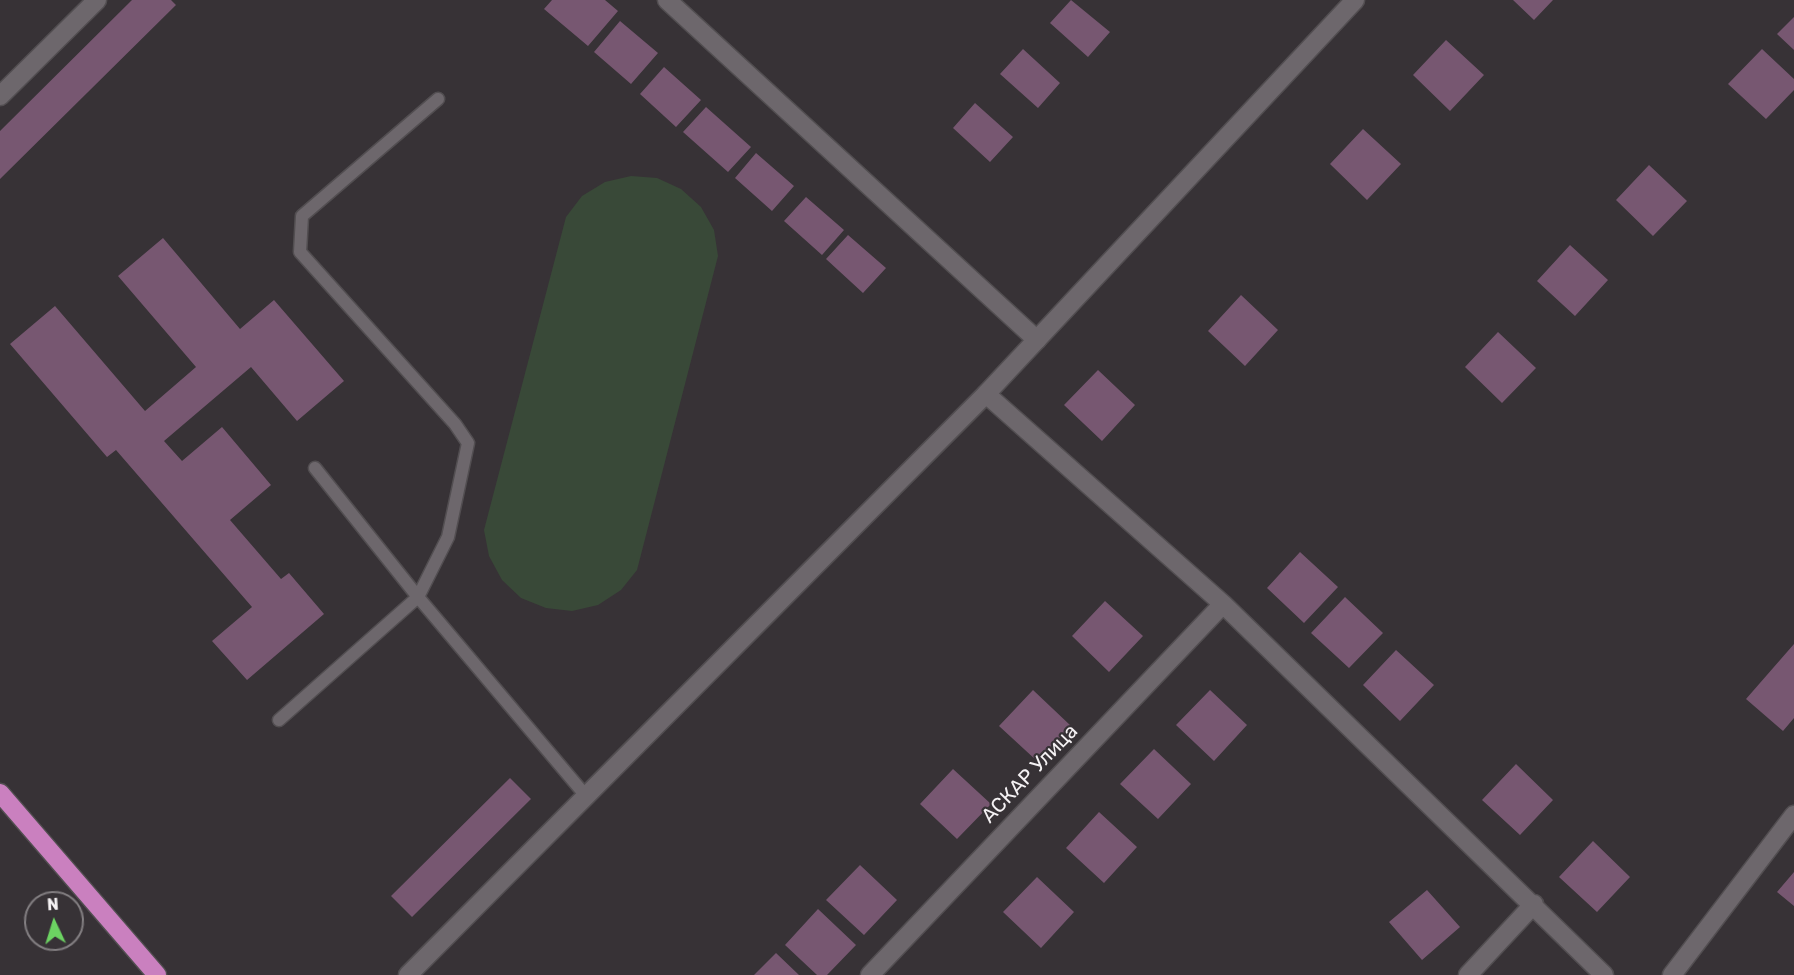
<!DOCTYPE html>
<meta charset="utf-8">
<style>
body{margin:0}
#map{position:relative;width:1794px;height:975px;overflow:hidden;background:#373236;font-family:Rubik,sans-serif}
canvas{display:block}
.north{position:absolute;left:24px;top:891px;width:60px;height:60px;box-sizing:border-box;background:#373236;border:2px solid #837f82;border-radius:50%;rotate:356deg;font-size:16px;font-weight:700;line-height:24px;text-align:center;color:#f5f2f4}
.north::after{content:'';display:block;margin:auto;width:21px;height:27px;background:#6cd362;clip-path:polygon(50% 0,100% 100%,50% 72%,0 100%)}
</style>
<div id="map">
<canvas width="1794" height="975"></canvas>
<div class="north">N</div>
</div>
<script>
const g = document.querySelector('canvas').getContext('2d');
g.lineJoin = 'round';
function fillPath(path, color) { g.fillStyle = color; g.fill(path, 'evenodd'); }
const toPath = rows => new Path2D(rows.map(r => 'M' + r).join(''));
function stroke(path, color, width, dash) { g.strokeStyle = color; g.lineWidth = width; g.lineCap = dash ? 'butt' : 'round'; g.setLineDash(dash || []); g.stroke(path); }
function label(font, color, halo, rows, align = 'center') {
  g.font = font + ' Rubik,sans-serif'; g.lineWidth = 4.5; g.setLineDash([]); g.textBaseline = 'middle'; g.strokeStyle = halo; g.fillStyle = color; for (const [text, x, y, turn = 0] of rows) {
    g.save(); g.translate(x, y); g.rotate((+turn || 0) * Math.PI / 180); g.textAlign = isNaN(turn) ? turn : align; if (halo) g.strokeText(text, 0, 0); g.fillText(text, 0, 0); g.restore();
  }
}
const green = toPath([
 [631,176,657,178,681,189,701,207,714,230,718,256,637,570,621,590,598,605,572,611,546,608,521,598,502,580,489,556,484,530,566,217,582,196,605,182]
]);
const building = toPath([
 [132,0,171,0,176,5,0,179,0,131],
 [552,0,605,0,618,11,588,46,544,9],
 [1071,0,1110,32,1088,57,1050,23],
 [1513,0,1553,0,1534,20],
 [1794,17,1794,50,1777,34],
 [620,21,658,53,631,84,594,52],
 [1446,40,1484,75,1450,111,1413,75],
 [1023,49,1060,83,1038,108,1000,74],
 [1762,49,1794,79,1794,90,1766,119,1728,84],
 [664,67,701,100,676,127,640,94],
 [975,103,1013,137,990,162,953,128],
 [706,107,751,147,728,172,683,132],
 [1363,129,1401,164,1367,200,1330,164],
 [756,153,794,186,772,211,735,178],
 [1649,165,1687,201,1653,236,1616,200],
 [806,197,844,230,822,255,784,221],
 [848,235,886,268,863,293,826,259],
 [163,238,240,329,274,300,344,381,297,421,251,367,164,441,182,461,222,427,271,485,230,520,281,579,289,573,324,614,247,680,212,641,252,607,116,450,107,457,10,344,55,306,145,411,196,367,118,276],
 [1570,245,1608,280,1575,316,1537,281],
 [1241,295,1278,330,1245,366,1208,331],
 [1498,332,1536,368,1502,403,1465,367],
 [1098,370,1135,405,1102,441,1064,405],
 [1300,552,1338,587,1304,623,1267,588],
 [1345,597,1383,633,1349,668,1311,633],
 [1105,601,1143,636,1109,672,1072,636],
 [1794,644,1794,718,1783,731,1746,699],
 [1396,650,1434,685,1400,721,1363,685],
 [1033,690,1071,726,1037,761,999,726],
 [1210,690,1247,725,1214,761,1176,725],
 [1154,749,1191,784,1158,819,1120,784],
 [1516,764,1553,800,1520,835,1482,800],
 [953,769,991,804,957,839,920,804],
 [510,778,531,799,412,917,391,896],
 [1099,812,1137,847,1104,883,1066,848],
 [1593,841,1630,877,1597,912,1559,877],
 [860,865,897,900,864,935,826,900],
 [1794,872,1794,906,1777,892],
 [1037,877,1074,912,1041,948,1003,912],
 [1427,890,1460,927,1422,960,1389,922],
 [818,909,856,945,827,975,817,975,785,945],
 [776,953,799,975,754,975]
]);
const service = toPath([
 [315,468,418,597,586,796],
 [279,720,418,597,448,537,468,443,455,424,300,252,302,216,438,99]
]);
const minor = toPath([
 [667,0,1037,340],
 [0,96,97,0],
 [986,394,1223,604,1604,975],
 [870,975,1223,604],
 [1468,975,1534,904],
 [1672,975,1794,815]
]);
const tertiary = toPath([
 [408,975,986,394,1355,0]
]);
const trunk = toPath([
 [0,793,157,975]
]);
const streetNames = [
 ["АСКАР Улица",1030,774,-46]
];
fillPath(green, '#394938');
fillPath(building, '#775771');
stroke(service, '#524e51', 15);
stroke(minor, '#524e51', 21);
stroke(tertiary, '#524e51', 21);
stroke(trunk, '#524e51', 21);
stroke(service, '#6d676c', 12);
stroke(minor, '#6d676c', 18);
stroke(tertiary, '#6d676c', 18);
stroke(trunk, '#ca80bf', 18);
label('20px', '#f5f2f4', '#373236', streetNames);
</script>
